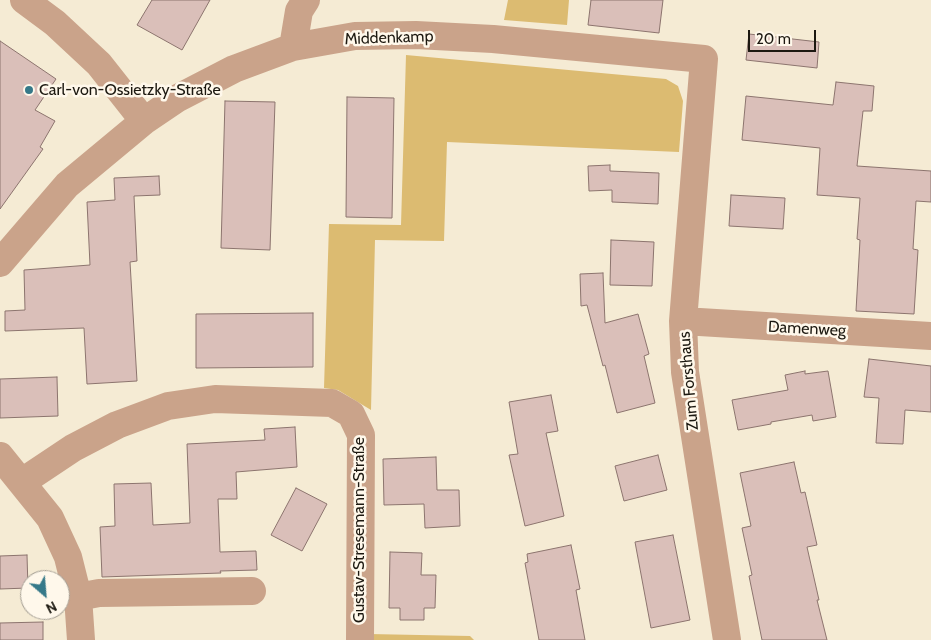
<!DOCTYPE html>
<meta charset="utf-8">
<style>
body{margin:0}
#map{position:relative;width:931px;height:640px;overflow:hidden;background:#f5ebd4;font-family:Cabin,sans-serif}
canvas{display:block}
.north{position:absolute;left:20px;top:570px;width:50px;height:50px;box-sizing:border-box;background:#fff8eb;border:1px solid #a49e93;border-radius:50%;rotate:153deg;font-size:14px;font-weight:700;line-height:20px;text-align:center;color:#1c1810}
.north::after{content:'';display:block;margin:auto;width:18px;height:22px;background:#367989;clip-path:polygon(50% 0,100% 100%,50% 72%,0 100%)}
.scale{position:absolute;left:748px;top:30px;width:68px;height:22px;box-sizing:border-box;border:2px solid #1c1810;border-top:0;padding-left:6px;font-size:15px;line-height:18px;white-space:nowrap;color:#1c1810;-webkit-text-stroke:4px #fff8eb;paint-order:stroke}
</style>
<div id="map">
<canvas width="931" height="640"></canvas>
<div class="north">N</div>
<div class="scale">20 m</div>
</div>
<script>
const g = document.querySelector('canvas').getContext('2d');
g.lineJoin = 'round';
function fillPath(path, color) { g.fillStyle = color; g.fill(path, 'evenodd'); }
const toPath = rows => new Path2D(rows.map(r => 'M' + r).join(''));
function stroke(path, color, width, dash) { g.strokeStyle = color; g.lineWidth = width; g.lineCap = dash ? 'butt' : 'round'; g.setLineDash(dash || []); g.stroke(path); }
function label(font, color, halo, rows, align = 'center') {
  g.font = font + ' Cabin,sans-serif'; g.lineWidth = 5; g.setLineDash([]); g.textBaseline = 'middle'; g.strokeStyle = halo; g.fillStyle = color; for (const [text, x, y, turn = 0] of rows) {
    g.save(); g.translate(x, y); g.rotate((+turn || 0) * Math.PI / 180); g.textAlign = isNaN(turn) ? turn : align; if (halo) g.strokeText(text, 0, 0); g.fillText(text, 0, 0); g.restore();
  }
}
const green = toPath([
 [508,0,569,0,567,25,504,20],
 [406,55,666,79,678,86,683,101,679,152,447,142,444,241,375,240,371,410,338,390,324,388,329,224,401,225],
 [369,634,470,636,474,640,368,640]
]);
const building = toPath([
 [152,0,210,0,182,50,137,25,152,0],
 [591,0,663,0,659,33,588,25,591,0],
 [749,34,819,42,817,68,746,60,749,34],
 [0,41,56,79,35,110,55,121,40,147,43,149,0,209,0,41],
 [836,82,874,86,872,111,863,111,857,166,931,171,931,202,916,201,913,249,918,250,914,314,856,311,860,240,857,239,860,198,817,195,820,148,742,140,746,96,833,105,836,82],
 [347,97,394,98,392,218,346,217,347,97],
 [225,101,275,102,270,250,221,248,225,101],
 [610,165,610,171,659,173,658,204,612,202,612,190,589,191,588,166,610,165],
 [159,176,160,195,134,196,137,261,130,262,137,381,87,384,84,328,5,331,5,311,25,310,24,270,90,265,87,202,115,200,114,178,159,176],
 [731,195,785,198,783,229,729,226,731,195],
 [611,240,654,242,652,286,610,285,611,240],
 [603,273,605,323,638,314,649,354,644,356,655,403,617,413,605,365,603,366,587,305,581,306,580,274,603,273],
 [313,313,313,367,196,368,196,314,313,313],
 [869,359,931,366,931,412,905,410,903,444,876,443,879,398,864,397,869,359],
 [805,371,805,374,828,371,836,417,813,421,812,415,771,422,771,424,738,430,732,400,788,390,785,375,805,371],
 [57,377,58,416,0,418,0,379,57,377],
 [551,395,558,431,546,433,564,516,525,526,509,455,518,454,509,402,551,395],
 [295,427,297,467,236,472,237,499,218,499,220,552,256,551,257,570,220,571,221,573,102,577,100,527,115,526,114,484,151,483,153,525,190,523,187,444,265,440,264,429,295,427],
 [658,455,667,490,624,501,615,466,658,455],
 [436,457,437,490,459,490,460,526,425,528,424,504,384,505,383,459,436,457],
 [794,462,801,493,805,492,817,545,807,547,819,600,817,600,827,640,762,640,749,576,752,575,742,528,751,526,740,473,794,462],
 [296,488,327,504,302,551,271,535,296,488],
 [673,535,690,620,651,628,635,542,673,535],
 [571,545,580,589,576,590,585,640,539,640,525,563,528,562,527,554,571,545],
 [390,552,422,553,421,575,436,575,435,608,424,608,424,620,400,620,400,608,389,608,390,552],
 [27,555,28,588,0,589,0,556,27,555],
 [43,622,43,640,0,640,0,623,43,622]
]);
const minor = toPath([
 [24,0,55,23,99,64,144,121],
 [293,47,299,11,306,0],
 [0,263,67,185,144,121,178,98,234,69,293,47,355,36,416,35,493,39,704,59,683,321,685,372,727,640],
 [683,321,931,336],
 [0,456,50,518,68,557,78,597,81,640],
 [22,482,73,448,117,425,168,406,215,399,332,403,351,414,361,435,360,640],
 [78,597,99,593,252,591]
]);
const markers = [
 [29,90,5,"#367989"]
];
const streetNames = [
 ["Middenkamp",389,38,-2],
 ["Damenweg",807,329,3],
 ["Zum Forsthaus",689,381,-95],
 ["Gustav-Stresemann-Straße",359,530,-90]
];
const poiNames = [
 ["Carl-von-Ossietzky-Straße",39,90]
];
fillPath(green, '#dcbb71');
fillPath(building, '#dabfb9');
stroke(building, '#8c746e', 1);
stroke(minor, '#caa38a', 28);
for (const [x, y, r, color] of markers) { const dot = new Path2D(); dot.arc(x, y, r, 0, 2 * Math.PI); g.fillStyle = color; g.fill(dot); stroke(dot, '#fff8eb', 2); }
label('16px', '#1c1810', '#fff8eb', streetNames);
label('16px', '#1c1810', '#fff8eb', poiNames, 'left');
</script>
